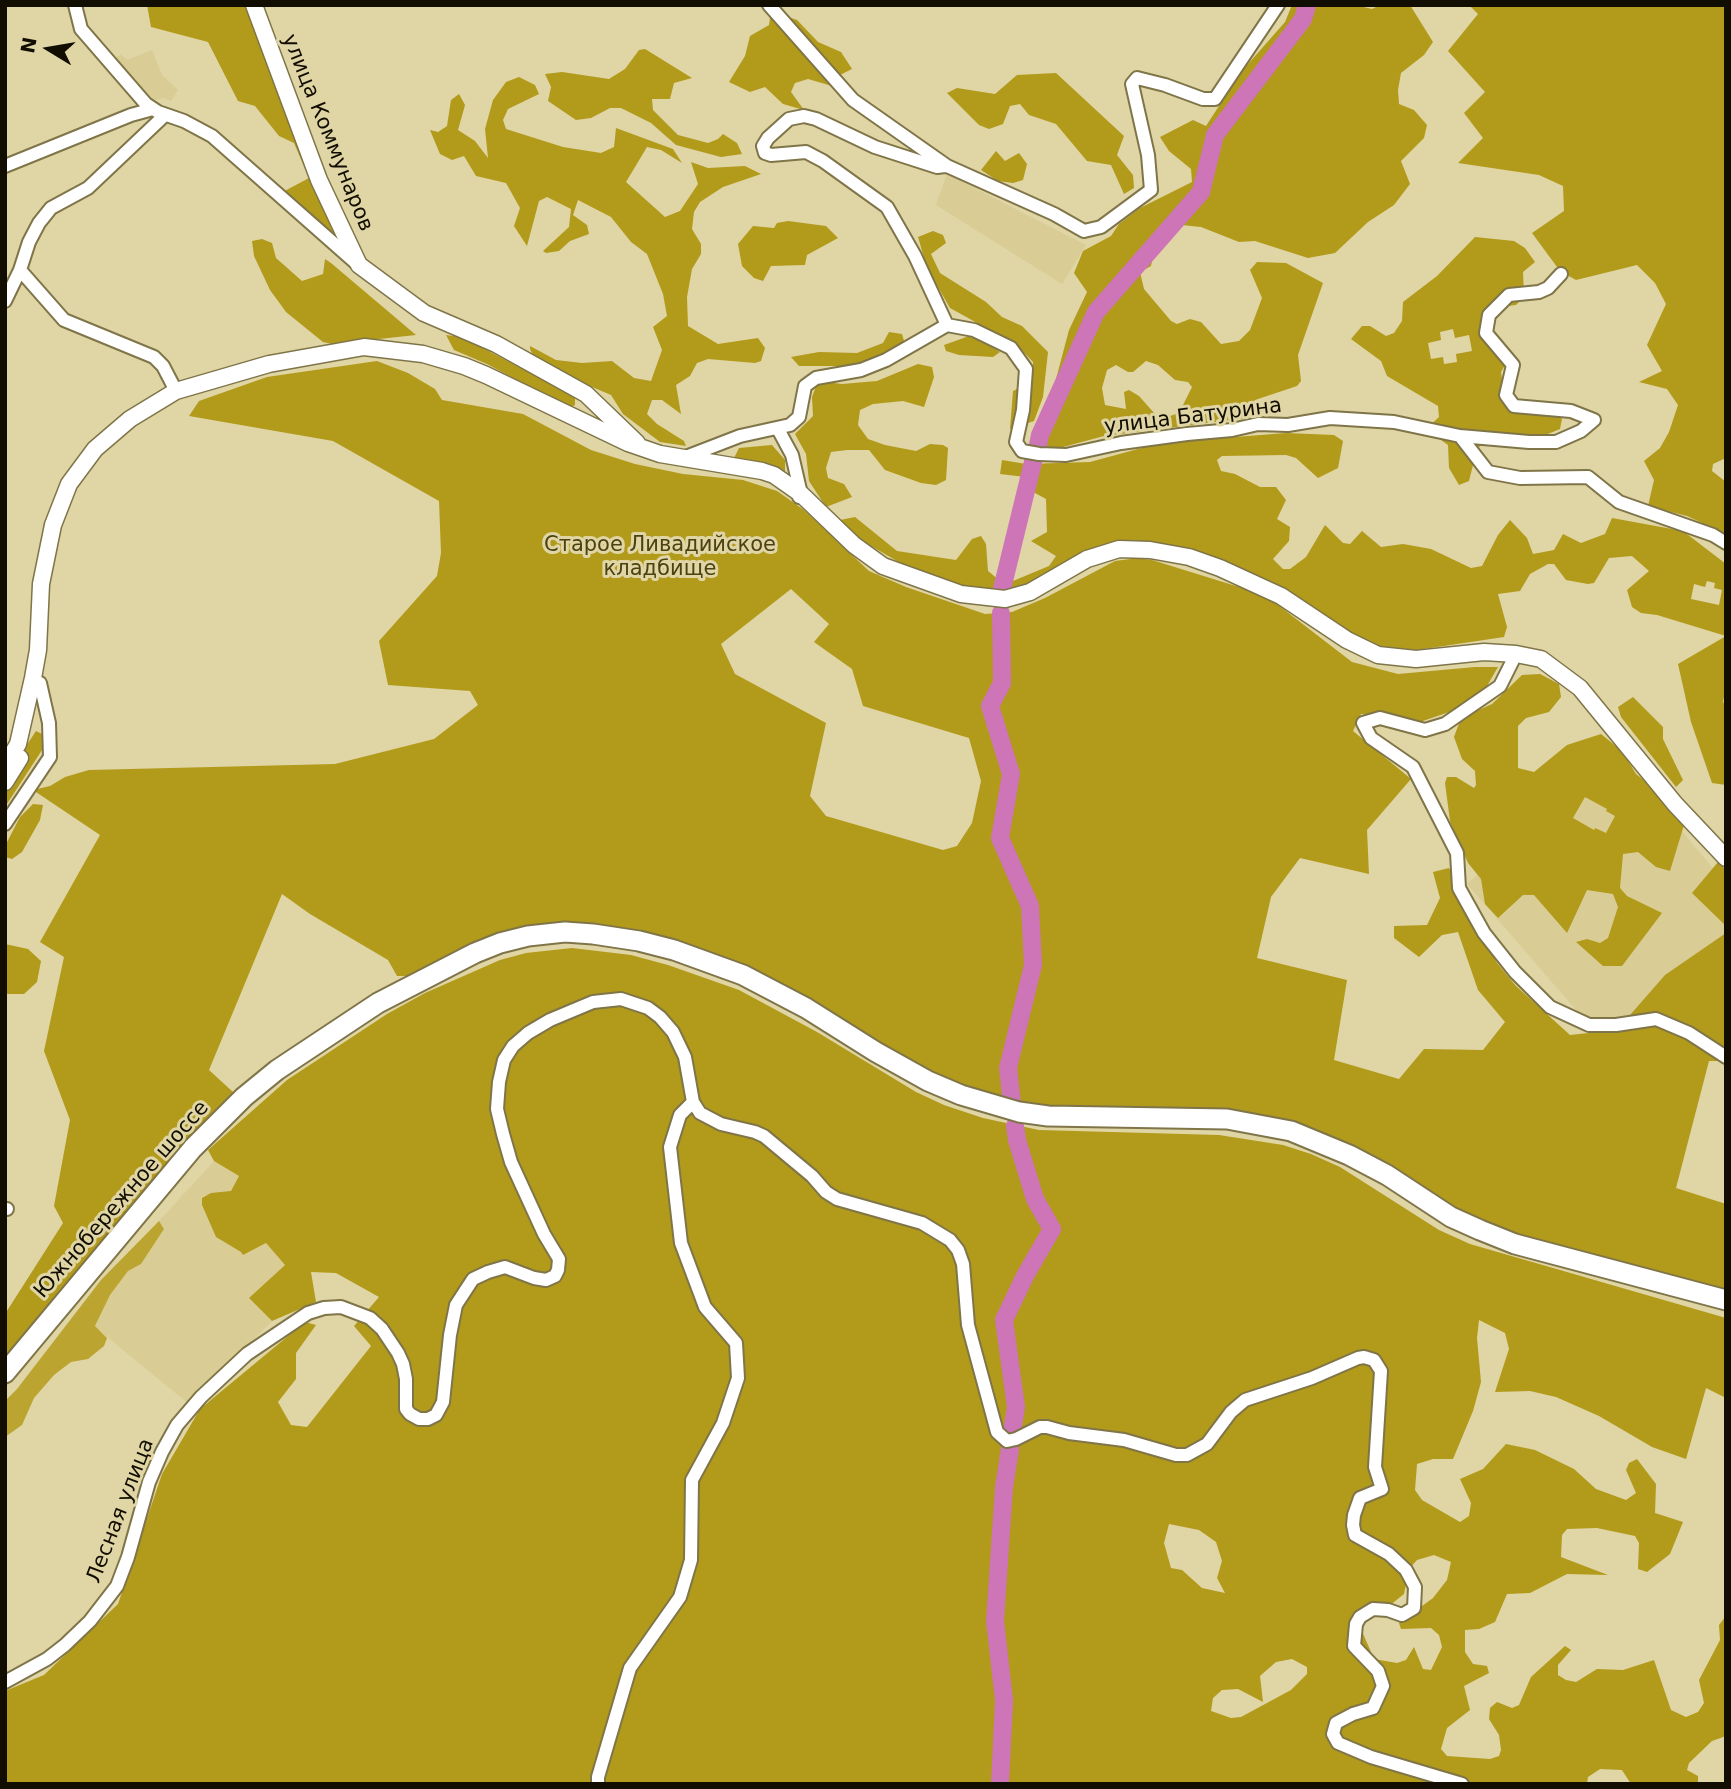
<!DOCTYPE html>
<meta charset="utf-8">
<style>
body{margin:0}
#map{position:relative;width:1731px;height:1789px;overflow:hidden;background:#e0d5a5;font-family:"DejaVu Sans",sans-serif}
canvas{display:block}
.frame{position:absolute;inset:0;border:7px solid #110d00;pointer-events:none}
.north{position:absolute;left:14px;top:14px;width:70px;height:70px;-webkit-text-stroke:5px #e0d5a5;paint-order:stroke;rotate:281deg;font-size:19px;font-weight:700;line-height:28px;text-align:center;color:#110d00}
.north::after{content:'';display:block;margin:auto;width:24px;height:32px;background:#110d00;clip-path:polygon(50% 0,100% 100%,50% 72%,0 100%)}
</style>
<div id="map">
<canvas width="1731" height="1789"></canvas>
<div class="frame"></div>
<div class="north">N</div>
</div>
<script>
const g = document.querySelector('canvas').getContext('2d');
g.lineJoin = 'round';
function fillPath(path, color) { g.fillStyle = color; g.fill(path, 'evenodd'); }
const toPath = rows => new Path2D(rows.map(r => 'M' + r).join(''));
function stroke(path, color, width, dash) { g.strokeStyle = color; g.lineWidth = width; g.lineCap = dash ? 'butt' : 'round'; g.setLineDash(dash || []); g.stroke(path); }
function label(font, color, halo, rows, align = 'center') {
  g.font = font + ' "DejaVu Sans",sans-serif'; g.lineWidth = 6; g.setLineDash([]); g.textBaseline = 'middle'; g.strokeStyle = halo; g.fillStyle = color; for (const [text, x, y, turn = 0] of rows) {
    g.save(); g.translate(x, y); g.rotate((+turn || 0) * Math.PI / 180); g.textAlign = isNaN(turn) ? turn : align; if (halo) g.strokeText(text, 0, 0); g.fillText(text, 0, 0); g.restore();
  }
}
const built = toPath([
 [152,50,162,75,178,90,171,101,163,98,147,102,112,60,121,54,127,60],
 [947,174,1086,245,1062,284,936,205],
 [1617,753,1726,884,1726,941,1652,1017,1583,1018,1467,884],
 [214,1161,239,1176,231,1191,204,1196,202,1205,216,1237,241,1252,243,1255,266,1243,285,1265,249,1298,272,1321,189,1404,95,1327,110,1295,128,1271,141,1264,164,1229,159,1221]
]);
const green = toPath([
 [159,1221,164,1229,141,1264,128,1271,110,1295,95,1326,107,1338,104,1346,88,1359,71,1362,54,1375,34,1398,22,1425,5,1437,5,1401,17,1389,101,1280]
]);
const forest = toPath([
 [147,5,245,5,319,180,359,265,279,194,309,178,294,143,279,136,255,106,238,101,208,42,151,27],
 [1292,5,1355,5,1372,9,1380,5,1410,5,1433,42,1424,55,1401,73,1398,90,1399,104,1414,110,1427,125,1424,138,1401,161,1410,184,1394,205,1368,222,1335,253,1308,258,1255,241,1239,242,1201,227,1171,224,1158,233,1151,266,1140,272,1144,289,1171,321,1177,324,1190,319,1201,322,1221,344,1239,341,1250,330,1262,298,1250,270,1257,262,1286,263,1323,283,1298,355,1301,381,1297,386,1255,400,1247,418,1104,436,1052,450,1046,447,1045,437,1056,379,1069,330,1087,292,1074,273,1083,251,1111,236,1119,224,1140,208,1192,182,1191,169,1169,151,1160,137,1193,120,1206,126,1241,72,1285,22],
 [1146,361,1158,365,1175,380,1188,382,1192,387,1179,413,1167,417,1155,414,1139,396,1129,390,1124,392,1126,409,1105,405,1102,388,1107,370,1116,365,1128,372,1133,372],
 [1469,5,1726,5,1726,458,1713,464,1712,471,1726,482,1726,534,1687,516,1648,506,1654,480,1644,461,1660,448,1669,432,1678,405,1667,389,1639,382,1662,371,1647,345,1666,304,1655,283,1637,265,1576,280,1560,271,1532,233,1564,211,1563,186,1539,175,1458,163,1483,138,1464,113,1485,92,1448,51,1478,14],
 [771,11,797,20,818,42,841,52,852,69,836,77,832,86,808,79,795,83,791,92,804,110,783,104,765,87,750,92,729,82,745,56,750,36,769,25],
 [645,49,692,78,674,83,670,99,652,99,653,110,678,135,708,143,718,139,723,134,737,143,742,154,721,157,676,145,651,123,621,108,610,108,591,118,576,120,548,101,551,87,545,74,562,72,609,79,625,69,639,50],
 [1056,73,1124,136,1117,155,1133,175,1134,188,1124,194,1111,165,1087,161,1056,124,1029,115,1020,104,1010,106,1003,124,989,129,979,125,947,93,957,88,995,94,1017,75],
 [519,77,535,85,539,94,508,109,503,120,506,129,563,147,601,153,614,147,616,128,673,149,682,163,661,150,647,147,626,182,665,217,680,211,698,184,691,162,708,168,745,166,761,174,723,187,700,202,694,212,692,229,701,244,701,254,692,269,687,297,688,326,718,344,758,338,765,348,761,361,755,363,708,359,697,363,690,376,676,385,681,414,662,400,652,400,647,414,657,424,684,441,686,446,660,442,623,414,611,395,552,370,535,359,530,349,530,346,556,360,582,363,612,361,634,378,651,381,662,350,653,327,667,316,663,294,647,254,631,242,611,217,578,200,573,215,587,225,589,234,570,241,559,251,546,253,543,251,569,227,571,209,547,197,539,201,527,246,514,226,520,208,506,183,476,176,464,156,452,160,440,154,430,130,438,132,447,126,451,100,459,94,465,105,458,130,475,141,488,158,485,129,493,100,506,82],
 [996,151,1005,161,1019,153,1027,164,1023,180,1013,183,998,181,981,170],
 [788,221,826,226,838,238,807,255,805,265,771,266,763,281,754,278,742,266,738,244,753,226,774,228,777,223],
 [933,231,943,235,946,243,931,254,940,273,986,302,1002,317,1022,326,1048,352,1043,397,1034,421,1010,429,1013,391,1033,381,1033,362,1017,345,950,308,927,268,918,237],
 [1475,237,1514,241,1525,248,1535,262,1523,272,1524,297,1516,305,1497,307,1481,322,1488,337,1503,343,1512,353,1501,372,1505,401,1550,409,1562,419,1560,429,1538,438,1497,434,1479,447,1464,441,1473,465,1469,481,1459,485,1449,468,1448,445,1426,429,1439,417,1438,406,1387,376,1381,361,1351,339,1362,326,1370,326,1386,336,1394,333,1402,321,1403,302,1437,276],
 [1453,329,1455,338,1469,335,1472,351,1456,354,1457,362,1444,364,1443,357,1431,359,1428,343,1441,340,1440,332],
 [262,239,272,243,276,258,302,281,323,274,325,259,331,263,416,335,332,344,323,342,286,312,270,290,254,256,252,241],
 [889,332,902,334,904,341,894,352,848,366,799,366,791,357,819,352,857,353,883,343],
 [446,335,460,337,473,343,570,394,575,397,575,405,571,407,560,403,487,364,454,350],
 [972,335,1000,352,993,357,959,355,946,351,944,345],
 [377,361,408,373,435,389,442,400,523,414,591,450,635,464,683,474,743,480,777,491,804,510,869,571,906,587,985,614,1012,612,1045,598,1115,561,1138,558,1152,560,1265,595,1352,662,1398,674,1475,667,1498,667,1487,686,1455,710,1417,723,1393,715,1361,714,1353,731,1411,779,1367,830,1369,874,1300,858,1271,897,1257,958,1347,980,1334,1060,1399,1079,1424,1049,1483,1050,1505,1022,1478,990,1458,932,1442,935,1419,957,1394,938,1394,926,1427,925,1440,898,1433,872,1449,868,1470,915,1497,963,1516,986,1570,1035,1617,1030,1665,975,1726,933,1726,1061,1709,1061,1676,1188,1726,1204,1726,1296,1538,1245,1459,1215,1298,1125,1041,1112,951,1088,781,990,578,930,417,976,397,976,388,960,310,914,282,894,209,1070,233,1092,5,1361,5,1314,63,1223,54,1206,70,1120,44,1051,64,957,40,942,100,835,33,790,50,786,65,777,89,770,335,764,434,739,478,705,470,691,388,685,379,641,437,576,441,553,439,501,333,441,189,416,199,401,267,377],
 [791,589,829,624,814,642,852,669,863,706,969,738,981,781,972,823,957,846,943,850,826,816,810,796,826,723,735,674,721,644],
 [918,364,932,367,934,377,924,407,903,401,873,404,860,410,858,425,868,439,885,445,916,451,930,444,943,445,948,448,946,480,936,485,921,483,885,470,869,450,847,450,831,452,826,468,828,478,844,484,852,497,826,507,809,481,806,454,795,434,813,416,812,397,818,381,842,384,877,381],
 [1286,433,1334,435,1343,441,1338,468,1318,478,1296,458,1286,455,1222,456,1217,460,1221,471,1235,474,1260,487,1276,487,1286,500,1277,519,1290,527,1289,541,1273,559,1283,569,1290,569,1306,557,1325,525,1343,543,1350,544,1362,531,1381,547,1403,544,1431,549,1471,568,1482,566,1498,535,1510,520,1527,538,1533,554,1554,550,1563,534,1581,543,1605,534,1612,518,1683,531,1726,564,1726,636,1657,615,1641,613,1632,607,1627,590,1649,571,1632,556,1609,558,1594,583,1588,584,1566,580,1554,564,1548,564,1530,574,1520,591,1498,594,1507,627,1504,637,1417,650,1371,645,1269,583,1172,547,1140,542,1098,546,1022,591,992,598,909,568,859,539,840,520,855,517,897,551,956,560,972,539,981,536,986,544,988,571,999,580,1013,581,1049,566,1056,556,1031,541,1047,532,1046,499,1035,493,1034,478,1000,474,1002,460,1026,464,1090,462,1160,443],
 [1707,581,1715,583,1714,588,1722,590,1719,605,1691,599,1694,584,1705,587],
 [772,445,785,460,785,473,733,460,739,448],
 [1726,636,1726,687,1723,702,1726,706,1726,785,1712,783,1691,722,1678,664],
 [1540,674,1559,684,1561,697,1549,712,1526,718,1518,726,1518,768,1534,772,1567,745,1601,734,1623,752,1636,774,1654,788,1684,825,1670,871,1656,867,1638,852,1623,854,1620,888,1627,896,1662,913,1622,966,1603,966,1576,942,1587,939,1600,943,1608,938,1618,907,1613,894,1587,890,1567,933,1534,895,1523,895,1498,918,1485,904,1481,879,1468,863,1450,821,1445,783,1447,777,1456,777,1474,788,1476,785,1475,771,1462,759,1454,737,1461,718,1492,704,1522,675],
 [1585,797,1607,809,1606,811,1615,816,1606,833,1595,828,1594,830,1573,818],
 [1633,697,1663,727,1663,739,1683,780,1676,787,1621,717,1618,707],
 [36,731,44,735,44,747,5,807,5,778],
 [33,804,43,805,40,820,22,852,12,859,5,857,5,846,20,817],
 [1718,862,1726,870,1726,926,1692,893],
 [5,944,28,949,41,961,37,982,24,994,8,994,5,992],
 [572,948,631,955,668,965,739,990,817,1032,916,1092,944,1105,983,1118,1039,1130,1219,1135,1283,1145,1311,1154,1340,1167,1439,1230,1470,1244,1726,1318,1726,1398,1706,1388,1686,1459,1652,1447,1599,1416,1556,1397,1530,1391,1495,1392,1509,1349,1505,1333,1479,1320,1477,1338,1481,1382,1473,1411,1453,1459,1433,1459,1417,1464,1415,1490,1422,1500,1460,1522,1469,1516,1471,1503,1460,1479,1483,1469,1506,1444,1535,1450,1574,1469,1596,1489,1626,1500,1636,1493,1626,1470,1629,1463,1637,1459,1656,1484,1655,1513,1683,1522,1670,1554,1647,1572,1638,1569,1639,1543,1635,1536,1597,1528,1567,1529,1562,1535,1561,1557,1608,1575,1567,1574,1530,1593,1507,1594,1495,1622,1479,1629,1465,1630,1465,1652,1473,1664,1487,1666,1489,1673,1464,1686,1470,1710,1447,1728,1441,1749,1447,1756,1490,1759,1499,1756,1501,1750,1499,1735,1489,1719,1490,1708,1497,1702,1512,1708,1519,1705,1531,1677,1565,1646,1571,1650,1558,1665,1558,1675,1566,1680,1576,1682,1597,1669,1623,1670,1654,1660,1671,1710,1686,1717,1698,1712,1704,1703,1699,1680,1720,1640,1719,1625,1726,1616,1726,1736,1712,1741,1689,1763,1687,1770,1698,1776,1698,1784,1631,1784,1622,1770,1600,1769,1588,1777,1587,1784,5,1784,5,1691,44,1675,118,1604,162,1474,200,1409,305,1322,316,1325,296,1353,296,1379,278,1402,291,1425,307,1427,371,1346,354,1326,379,1297,336,1273,311,1272,316,1302,272,1321,249,1298,285,1265,266,1243,243,1255,241,1252,216,1237,202,1205,202,1198,211,1193,231,1191,239,1176,214,1161,208,1150,287,1080,387,1014,425,993,500,960,526,953],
 [1169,1524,1199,1530,1216,1542,1222,1561,1217,1578,1225,1593,1202,1588,1182,1570,1171,1568,1164,1543],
 [1434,1555,1451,1562,1447,1580,1433,1598,1399,1623,1401,1629,1431,1628,1439,1635,1442,1647,1431,1670,1423,1669,1414,1647,1406,1660,1397,1663,1374,1659,1361,1629,1366,1610,1389,1606,1404,1594,1409,1569,1417,1560],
 [1292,1659,1307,1667,1307,1674,1291,1690,1241,1717,1231,1718,1211,1711,1213,1698,1222,1690,1238,1689,1263,1702,1260,1676,1276,1662]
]);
const river = toPath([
 [1038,445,1040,435,1096,312,1201,192,1215,135,1303,19,1307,5],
 [1001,593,1033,462],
 [1001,613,1002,683,990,706,1011,774,1000,838,1030,906,1033,965,1008,1068,1012,1104],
 [1012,1432,1016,1407,1004,1320,1025,1276,1052,1229,1035,1199,1017,1140,1015,1126],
 [1000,1784,1004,1700,995,1621,1004,1487,1010,1449]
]);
const minor = toPath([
 [75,5,81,29,146,104,158,112,184,121,212,136,356,263],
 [769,5,853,100,947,166,1054,214,1084,231,1101,227,1151,190,1148,155,1132,84,1137,78,1165,85,1203,99,1215,99,1278,5],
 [5,166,131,115,153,109],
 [945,166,937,167,875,147,816,119,804,116,789,119,768,138,763,146,765,153,771,155,806,152,823,161,887,207,915,256,947,325],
 [20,270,64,320,154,357,163,366,176,391],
 [5,301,20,270,29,242,39,223,51,208,88,188,165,115],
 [778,429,792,455,801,494,799,497],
 [1460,436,1488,472,1520,478,1588,477,1619,502,1713,535,1726,543],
 [683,458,740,436,790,425,799,417,805,386,816,378,861,370,886,360,947,325,974,330,1011,348,1026,369,1023,410,1016,442,1022,451,1039,454,1066,455,1121,443,1187,434,1232,430,1258,424,1288,425,1330,418,1394,422,1460,436,1529,442,1556,442,1581,431,1594,420,1571,411,1514,406,1506,395,1513,365,1486,333,1489,315,1509,295,1539,292,1548,288,1561,274],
 [1516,654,1500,686,1445,724,1425,730,1380,718,1363,723,1371,738,1413,767,1457,853,1459,888,1484,933,1515,972,1550,1007,1589,1025,1616,1025,1656,1019,1689,1033,1726,1057],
 [5,824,50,757,49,723,40,683],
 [5,1209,7,1209],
 [5,1682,47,1659,65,1645,90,1621,117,1586,128,1557,149,1482,162,1452,177,1425,201,1397,247,1354,308,1313,324,1308,341,1307,370,1318,382,1329,398,1353,403,1364,406,1379,406,1409,410,1414,419,1419,428,1419,436,1415,443,1402,450,1335,456,1305,473,1279,488,1272,505,1267,534,1278,546,1280,555,1276,558,1270,559,1259,544,1234,511,1162,503,1134,497,1109,499,1082,504,1060,513,1046,528,1033,550,1020,593,1002,621,999,648,1008,660,1017,673,1032,685,1057,693,1102,700,1113,721,1124,755,1132,764,1136,812,1176,826,1192,837,1199,922,1223,950,1240,958,1250,963,1264,968,1325,997,1432,1007,1441,1016,1439,1040,1427,1047,1427,1069,1433,1124,1440,1176,1455,1187,1455,1207,1444,1231,1412,1245,1400,1312,1378,1358,1358,1364,1357,1374,1360,1381,1371,1375,1467,1382,1489,1360,1498,1354,1515,1353,1525,1355,1535,1389,1554,1406,1570,1415,1587,1414,1608,1402,1615,1388,1610,1373,1609,1360,1617,1356,1624,1354,1646,1378,1671,1383,1686,1373,1708,1353,1714,1336,1723,1333,1734,1338,1743,1371,1757,1462,1784],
 [598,1784,598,1777,630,1668,680,1597,691,1560,692,1480,723,1423,738,1378,736,1343,705,1307,681,1243,670,1147,680,1115,693,1102]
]);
const major = toPath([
 [254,5,319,180,359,265,424,313,496,344,586,394,637,443],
 [5,766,18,744,33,678,38,650,41,584,53,525,69,484,95,449,130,419,176,391,269,364,364,347,423,354,464,366,486,375,628,443,660,454,762,471,774,475,801,494,854,545,883,566,961,594,1005,599,1030,592,1087,559,1119,549,1150,550,1189,557,1220,568,1281,596,1347,640,1378,655,1416,659,1484,652,1516,654,1541,659,1580,688,1675,804,1726,858],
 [5,782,20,758]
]);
const highway = toPath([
 [5,1373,193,1148,244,1097,277,1070,378,1003,475,953,500,943,528,936,565,932,593,934,639,941,674,950,743,975,806,1008,876,1052,928,1081,961,1095,1019,1112,1048,1116,1227,1119,1291,1131,1349,1155,1387,1175,1451,1217,1480,1230,1515,1244,1726,1300]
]);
const streetNames = [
 ["улица Коммунаров",327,133,68],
 ["улица Батурина",1193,417,-7],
 ["Южнобережное шоссе",122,1200,-49],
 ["Лесная улица",121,1511,-69]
];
const parkNames = [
 ["Старое Ливадийское",660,546],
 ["кладбище",660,570]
];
fillPath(built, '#d9cd95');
fillPath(green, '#bca430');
fillPath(forest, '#b29a1a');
stroke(river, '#cd75b6', 18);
stroke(minor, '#7f7548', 16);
stroke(major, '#7f7548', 19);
stroke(highway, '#7f7548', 23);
stroke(minor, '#fff', 12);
stroke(major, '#fff', 16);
stroke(highway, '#fff', 19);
label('21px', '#110d00', '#e0d5a5', streetNames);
label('21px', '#4b4111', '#e0d5a5', parkNames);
</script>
